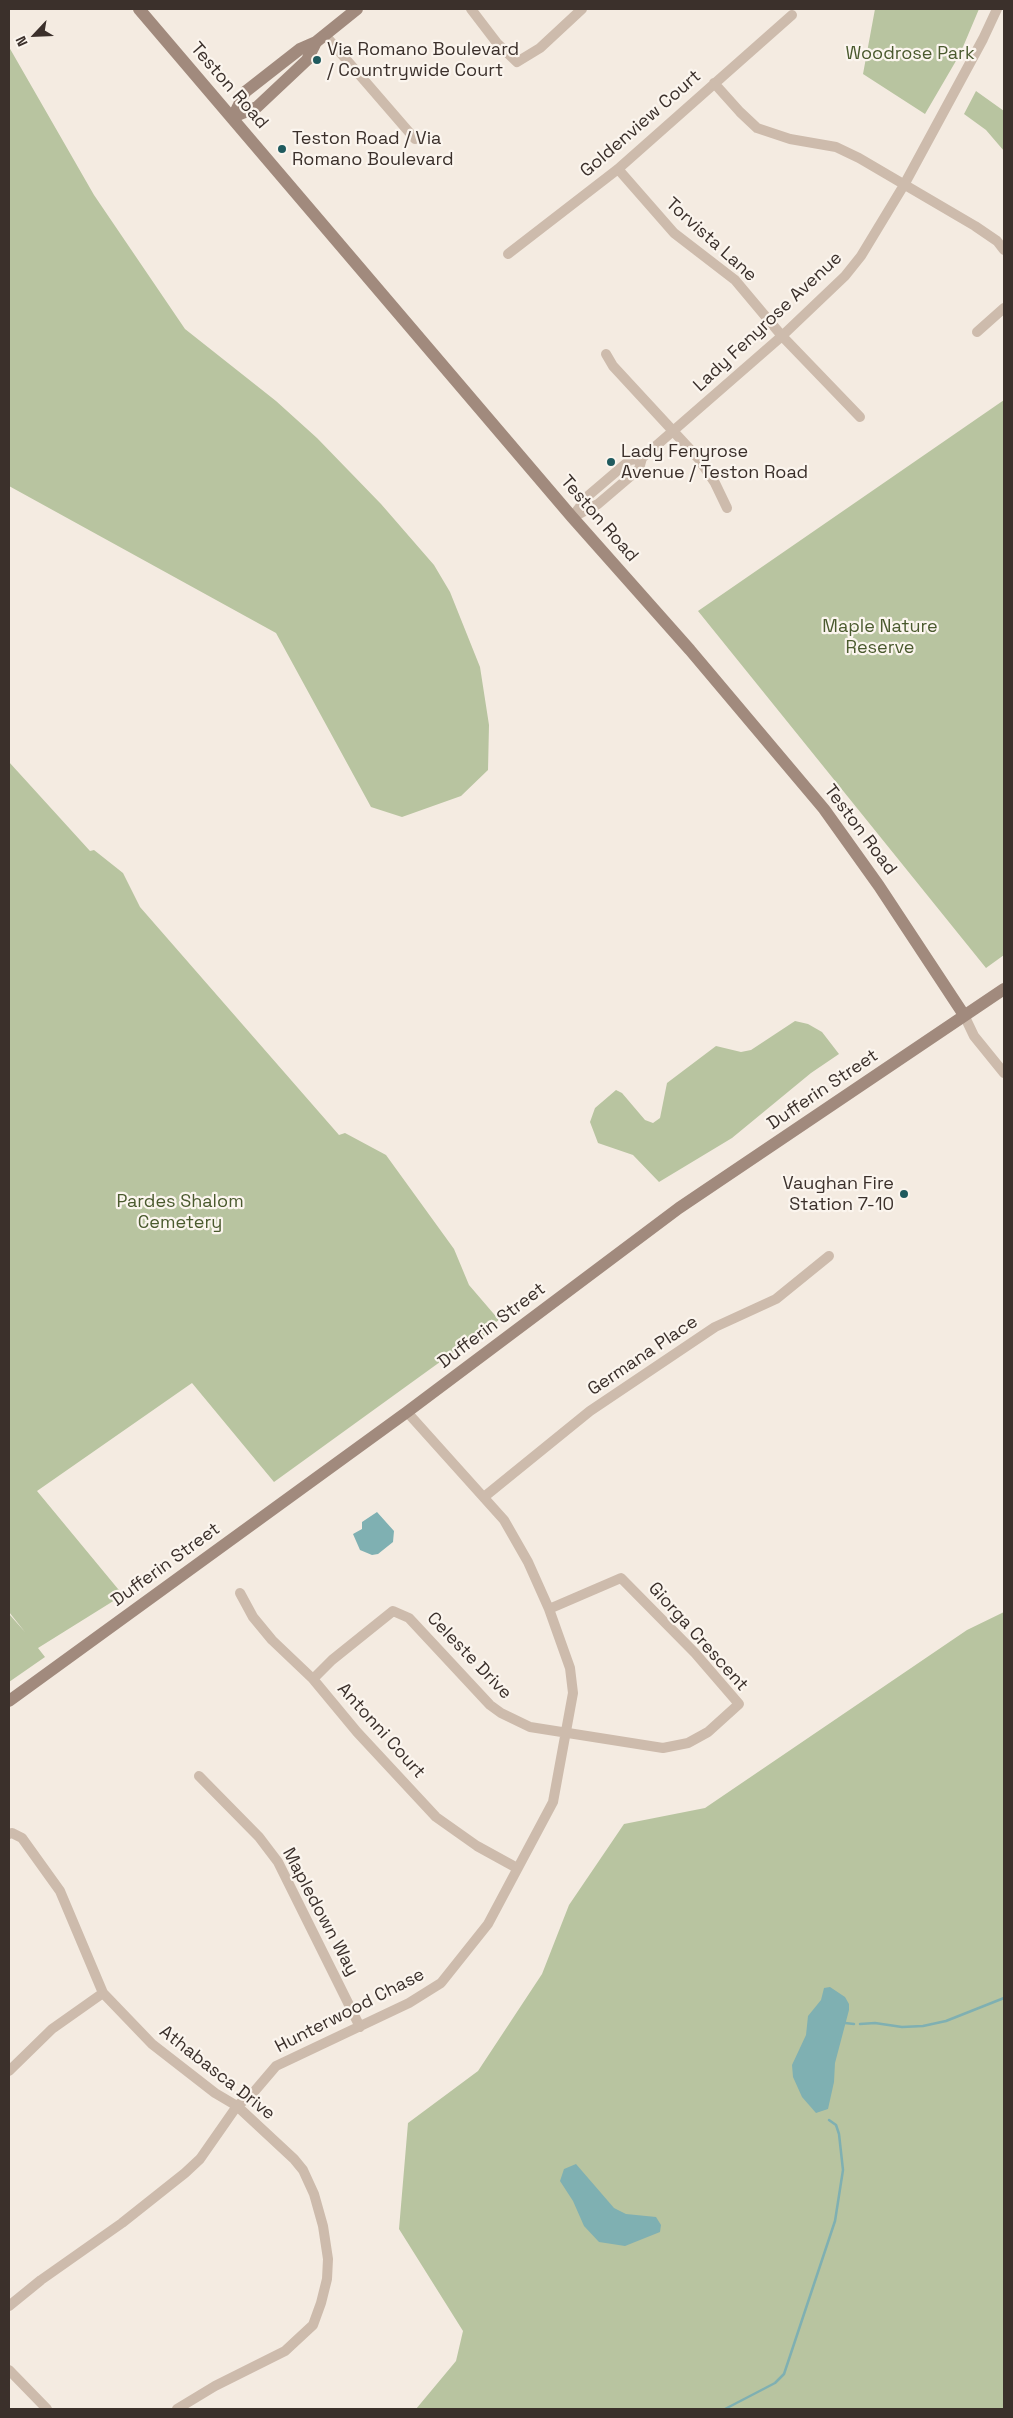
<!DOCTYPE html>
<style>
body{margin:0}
#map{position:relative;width:1013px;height:2418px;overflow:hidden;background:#f4ebe1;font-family:"Space Grotesk",sans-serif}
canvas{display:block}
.frame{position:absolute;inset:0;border:10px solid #3b302b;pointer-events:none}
.north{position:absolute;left:10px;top:10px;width:50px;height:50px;-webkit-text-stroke:4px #fbf5ee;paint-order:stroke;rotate:245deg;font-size:14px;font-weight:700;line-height:20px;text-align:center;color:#3b302b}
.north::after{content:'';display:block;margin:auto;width:18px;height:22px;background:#3b302b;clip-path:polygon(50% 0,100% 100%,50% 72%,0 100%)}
</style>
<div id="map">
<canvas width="1013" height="2418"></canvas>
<div class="frame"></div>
<div class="north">N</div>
</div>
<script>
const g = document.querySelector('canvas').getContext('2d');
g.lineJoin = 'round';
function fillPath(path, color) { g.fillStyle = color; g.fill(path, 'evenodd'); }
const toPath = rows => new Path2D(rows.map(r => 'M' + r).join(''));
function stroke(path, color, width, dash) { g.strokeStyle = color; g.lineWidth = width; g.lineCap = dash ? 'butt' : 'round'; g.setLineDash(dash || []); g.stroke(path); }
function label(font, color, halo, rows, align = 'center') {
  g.font = font + ' "Space Grotesk",sans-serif'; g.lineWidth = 4.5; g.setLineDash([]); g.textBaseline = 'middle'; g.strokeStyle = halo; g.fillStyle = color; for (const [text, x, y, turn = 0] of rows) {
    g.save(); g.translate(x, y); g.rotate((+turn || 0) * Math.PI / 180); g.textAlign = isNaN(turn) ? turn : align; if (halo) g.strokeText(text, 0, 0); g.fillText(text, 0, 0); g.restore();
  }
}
const green = toPath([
 [875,9,979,9,960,54,925,114,863,74],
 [9,47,94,195,185,329,276,401,317,438,381,504,434,565,450,592,480,667,489,725,488,770,461,796,402,817,371,807,276,633,9,486],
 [976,91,1004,111,1004,151,986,130,964,114],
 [1004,400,1004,955,986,968,698,611],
 [9,762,90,851,94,850,123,873,140,907,339,1135,345,1133,386,1155,454,1249,469,1285,499,1320,487,1328,489,1333,451,1354,274,1482,192,1383,37,1491,123,1595,38,1648,45,1657,9,1682,9,1614,25,1632,9,1612],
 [795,1021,808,1024,822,1032,839,1054,811,1073,732,1138,659,1182,633,1155,598,1143,590,1122,595,1108,616,1090,622,1093,645,1120,653,1123,660,1118,667,1083,716,1046,741,1052,751,1050],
 [1004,1612,1004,2409,416,2409,456,2361,463,2331,399,2229,408,2123,478,2071,542,1974,569,1905,624,1824,705,1808,967,1630]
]);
const water = toPath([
 [377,1512,394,1531,393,1542,378,1554,372,1555,360,1550,353,1534,362,1529,362,1522],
 [830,1987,845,1997,849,2004,849,2010,835,2063,834,2082,828,2109,816,2113,802,2097,793,2077,792,2065,806,2035,808,2016,821,2000,824,1988],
 [576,2164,614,2208,626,2214,656,2217,661,2225,660,2232,625,2246,599,2242,584,2226,573,2201,560,2181,564,2169]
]);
const stream = toPath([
 [845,2023,854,2024],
 [860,2024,875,2023,902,2027,923,2026,946,2021,1004,1998],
 [725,2409,775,2383,784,2374,835,2221,843,2170,839,2134,836,2125,829,2120]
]);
const street = toPath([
 [471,9,497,43,517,62,540,48,582,9],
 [325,35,415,139],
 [714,83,740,112,757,128,790,139,836,147,859,158,975,226,997,241,1004,250],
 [618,169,674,233,735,280,782,336,860,417],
 [508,254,618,169,792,15],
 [977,332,1004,308],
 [606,354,613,366,698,458,715,483,727,508],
 [575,516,598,504,639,469,642,458],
 [572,517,589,495,630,460,642,458,782,336,845,276,861,256,904,185,983,39,997,9],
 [964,1015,974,1036,1004,1073],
 [484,1497,590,1411,715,1327,776,1299,829,1256],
 [240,1593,253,1617,272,1640,313,1679,357,1732,436,1817,477,1846,517,1868],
 [313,1679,332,1660,393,1611,409,1618,490,1705,501,1713,530,1727,663,1748,688,1743,708,1732,739,1704,695,1653,621,1578,549,1609],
 [199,1776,259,1837,278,1862,360,2027],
 [9,1834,12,1833,22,1838,60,1891,103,1993,152,2044,215,2093,237,2106,294,2159,303,2170,314,2194,323,2226,328,2259,327,2279,321,2303,313,2325,285,2351,215,2386,177,2409],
 [9,2071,52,2029,103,1993],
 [9,2306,41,2280,122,2223,185,2173,200,2159,237,2106,253,2093,276,2066,409,2003,441,1983,488,1924,553,1802,573,1693,570,1668,549,1609,528,1562,504,1520,407,1412],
 [9,2370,47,2409]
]);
const secondary = toPath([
 [139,9,572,517,690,650,824,809,879,886,964,1015],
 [233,117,245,92,300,49,316,42,357,9],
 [233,117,257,107,307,60,316,42],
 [9,1701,407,1412,679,1208,1004,989]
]);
const markers = [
 [317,60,5,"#1f5a5e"],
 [282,149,5,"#1f5a5e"],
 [611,462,5,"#1f5a5e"],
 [904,1194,5,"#1f5a5e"]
];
const poiNames = [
 ["Via Romano Boulevard",327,50],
 ["/ Countrywide Court",327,71],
 ["Teston Road / Via",292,139],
 ["Romano Boulevard",292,160],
 ["Lady Fenyrose",621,452],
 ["Avenue / Teston Road",621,473],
 ["Vaughan Fire",894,1184,"right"],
 ["Station 7-10",894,1205,"right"]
];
const parkNames = [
 ["Woodrose Park",910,54],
 ["Maple Nature",880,627],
 ["Reserve",880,648],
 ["Pardes Shalom",180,1202],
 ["Cemetery",180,1223]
];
const streetNames = [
 ["Teston Road",229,86,49],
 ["Goldenview Court",641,124,-41],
 ["Torvista Lane",711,240,42],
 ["Lady Fenyrose Avenue",768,322,-43],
 ["Teston Road",599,519,49],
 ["Teston Road",860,830,53],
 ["Dufferin Street",823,1090,-34],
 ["Dufferin Street",492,1326,-37],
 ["Germana Place",643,1356,-34],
 ["Dufferin Street",166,1565,-36],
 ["Giorga Crescent",698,1637,48],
 ["Celeste Drive",469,1656,46],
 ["Antonni Court",381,1731,48],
 ["Mapledown Way",320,1912,62],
 ["Hunterwood Chase",350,2011,-27],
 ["Athabasca Drive",217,2073,38]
];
fillPath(green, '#b8c4a0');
fillPath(water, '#7fb0b2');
stroke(stream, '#7fb0b2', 2.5);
stroke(street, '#cdbbac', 10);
stroke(secondary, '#a18a7d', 12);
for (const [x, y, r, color] of markers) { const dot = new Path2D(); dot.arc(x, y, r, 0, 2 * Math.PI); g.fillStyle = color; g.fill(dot); stroke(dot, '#fbf5ee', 2); }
label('18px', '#3b302b', '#fbf5ee', poiNames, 'left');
label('18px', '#4a5a2e', '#fbf5ee', parkNames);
label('18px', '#3b302b', '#fbf5ee', streetNames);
</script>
